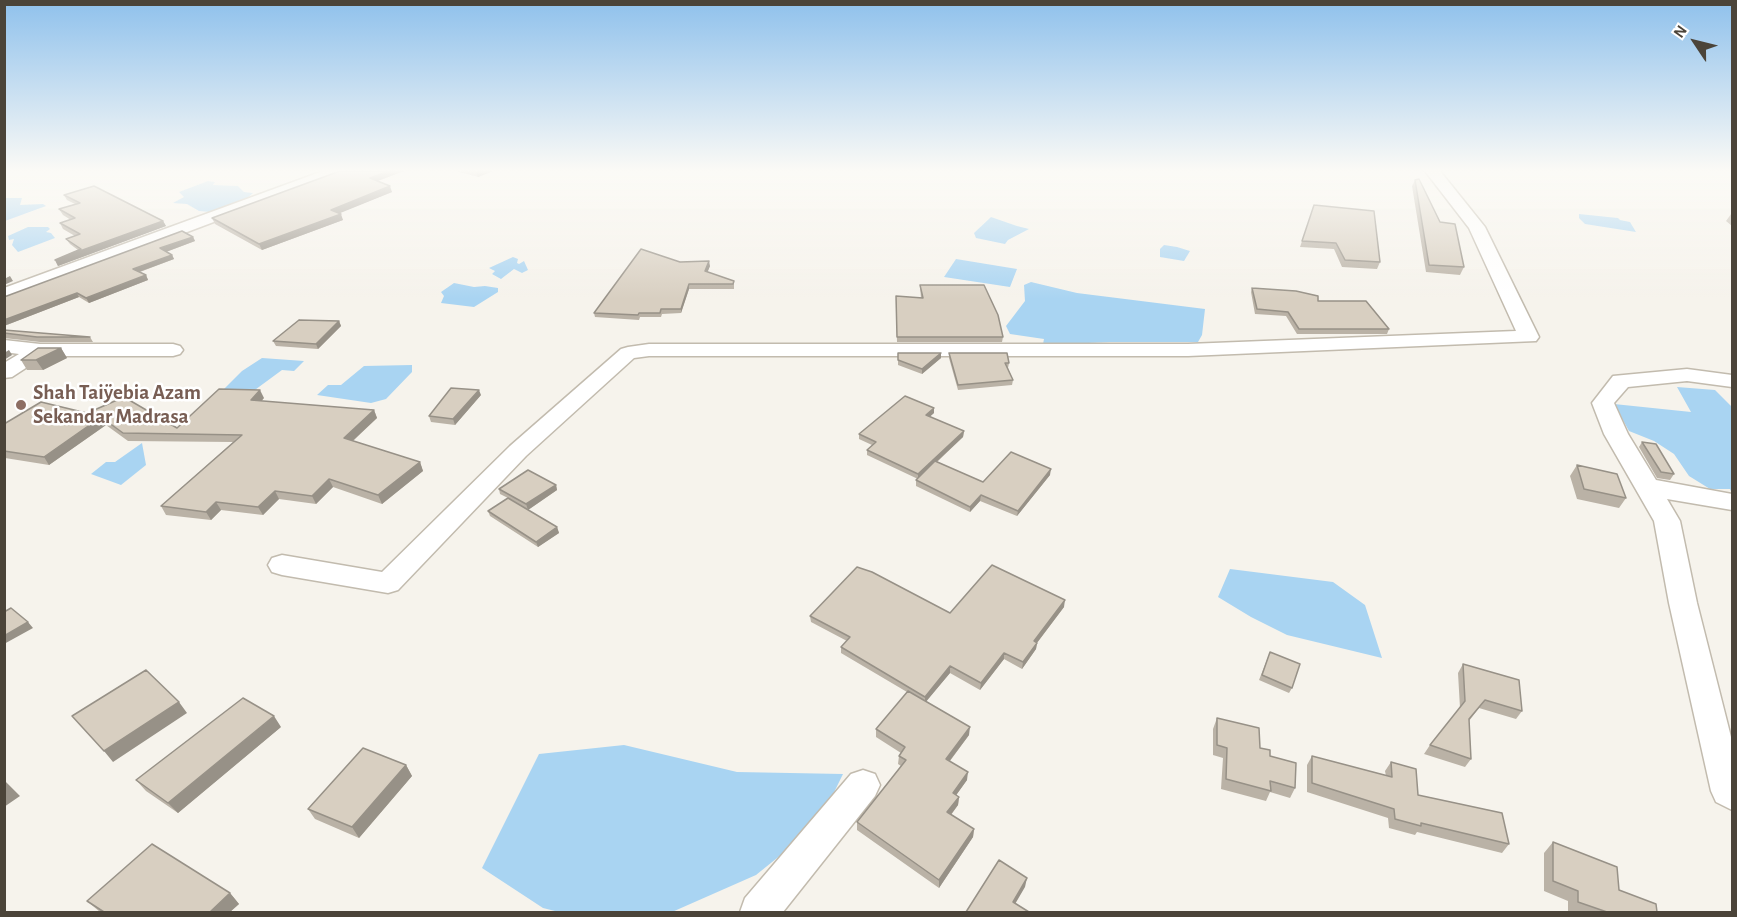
<!DOCTYPE html>
<meta charset="utf-8">
<style>
body{margin:0}
#map{position:relative;width:1737px;height:917px;overflow:hidden;background:#f6f3ec;font-family:"Alegreya Sans",sans-serif}
canvas{display:block}
.frame{position:absolute;inset:0;border:6px solid #4b4439;pointer-events:none}
.north{position:absolute;left:1665px;top:12px;width:60px;height:60px;-webkit-text-stroke:4px #fff;paint-order:stroke;rotate:305deg;font-size:16px;font-weight:700;line-height:24px;text-align:center;color:#4b4439}
.north::after{content:'';display:block;margin:auto;width:21px;height:27px;background:#4b4439;clip-path:polygon(50% 0,100% 100%,50% 72%,0 100%)}
</style>
<div id="map">
<canvas width="1737" height="917"></canvas>
<div class="frame"></div>
<div class="north">N</div>
</div>
<script>
const g = document.querySelector('canvas').getContext('2d');
g.lineJoin = 'round';
function fillPath(path, color) { g.fillStyle = color; g.fill(path, 'evenodd'); }
const toPath = rows => new Path2D(rows.map(r => 'M' + r).join(''));
function stroke(path, color, width, dash) { g.strokeStyle = color; g.lineWidth = width; g.lineCap = dash ? 'butt' : 'round'; g.setLineDash(dash || []); g.stroke(path); }
function label(font, color, halo, rows, align = 'center') {
  g.font = font + ' "Alegreya Sans",sans-serif'; g.lineWidth = 5; g.setLineDash([]); g.textBaseline = 'middle'; g.strokeStyle = halo; g.fillStyle = color; for (const [text, x, y, turn = 0] of rows) {
    g.save(); g.translate(x, y); g.rotate((+turn || 0) * Math.PI / 180); g.textAlign = isNaN(turn) ? turn : align; if (halo) g.strokeText(text, 0, 0); g.fillText(text, 0, 0); g.restore();
  }
}
const water = toPath([
 [208,181,215,182,213,185,238,186,244,192,253,193,243,202,210,212,199,211,187,204,173,203,184,197,179,192],
 [5,198,22,198,20,205,43,204,46,206,5,221],
 [1579,214,1618,218,1620,220,1630,222,1636,232,1585,224,1579,218],
 [991,217,1017,226,1029,229,1008,240,1005,244,976,238,974,233],
 [28,227,48,227,50,229,46,232,51,233,55,238,18,252,12,245,14,239,9,240,8,236],
 [1164,245,1177,247,1190,251,1184,261,1160,257,1160,249],
 [513,257,518,259,517,263,519,264,524,261,528,270,522,273,514,269,501,279,492,274,495,271,489,268],
 [956,259,1017,269,1010,287,944,277],
 [1031,282,1077,293,1205,309,1202,335,1198,342,1110,342,1066,344,1043,344,1044,339,1010,334,1006,326,1025,301,1024,285],
 [454,283,474,287,485,286,498,288,498,292,474,307,441,303,444,296,441,292],
 [262,358,304,361,294,371,282,370,248,395,222,391,242,371],
 [412,365,412,372,386,399,371,403,317,395,328,385,341,385,364,366],
 [1677,387,1715,390,1732,407,1732,493,1730,489,1710,489,1689,476,1674,454,1654,441,1629,431,1614,404,1691,412],
 [142,443,146,465,121,485,91,474,106,462,115,462],
 [1230,569,1333,582,1365,605,1382,658,1287,635,1251,617,1218,597],
 [624,745,737,772,843,774,818,825,756,875,672,912,559,912,543,908,482,868,539,754]
]);
const minor = toPath([
 [323,171,343,171,341,174,4,301,4,288,323,171],
 [1425,171,1440,171,1485,227,1539,337,1536,341,1188,356,649,356,634,358,526,456,398,590,388,593,282,575,272,572,268,565,272,558,282,555,382,572,510,446,621,349,628,347,649,344,1188,344,1516,331,1469,228,1425,171],
 [4,340,40,344,173,344,180,346,183,350,180,354,173,356,44,356,12,377,4,378,4,363,19,354,4,352,4,340],
 [1687,369,1732,375,1732,387,1687,381,1628,387,1614,403,1628,434,1656,480,1732,494,1732,510,1667,499,1680,521,1697,603,1732,741,1732,810,1716,802,1711,791,1669,603,1654,521,1604,434,1592,403,1613,376,1687,369],
 [863,770,875,774,880,785,875,796,783,912,740,912,745,898,851,774,863,770]
]);
const wall = toPath([
 [340,171,404,171,378,181,392,192,339,213,343,220,262,250,215,224,212,218],
 [455,171,493,171,478,177],
 [1415,180,1464,267,1460,275,1426,272,1412,186],
 [64,195,163,221,166,226,58,266,55,260,78,250,70,244,66,239,75,236,63,229,60,223,71,220,63,215,59,209,75,204,67,200],
 [1314,205,1380,262,1377,269,1342,267,1334,249,1300,247],
 [1731,214,1732,214,1732,226,1726,221],
 [193,237,195,241,166,252,172,255,174,259,140,272,146,275,148,280,89,303,79,297,4,326],
 [680,262,710,266,707,272,734,281,734,289,689,289,681,313,662,314,661,317,640,317,639,320,595,317,594,313],
 [920,285,1003,337,1002,342,897,342,896,296,921,298],
 [1252,288,1318,301,1389,329,1387,334,1297,334,1286,316,1255,314,1251,292],
 [339,321,341,326,318,349,276,346,273,341],
 [4,330,90,337,93,342,40,342,4,338],
 [61,348,67,358,43,370,27,370,21,360],
 [898,353,941,358,922,374,898,365],
 [949,353,1009,363,1008,368,1013,380,1012,385,958,390,949,358],
 [481,395,455,425,431,422,429,416],
 [264,398,261,401,374,410,377,418,353,441,420,462,423,471,382,504,333,487,316,504,279,499,263,515,221,510,211,520,166,515,161,506,233,442,128,441,106,425,49,465,5,458,4,457,4,424,94,415,92,411,177,428],
 [934,413,929,417,964,431,963,437,937,462,983,482,1050,475,1017,516,980,501,970,512,916,486,916,480,918,479,867,455,867,450,872,445,859,439,859,434],
 [1642,442,1674,474,1670,480,1657,478,1639,447],
 [1577,465,1626,498,1619,508,1577,499,1570,476],
 [556,485,557,490,528,510,557,527,559,533,538,547,490,516,488,511,508,498,500,494,499,489],
 [1064,607,1037,643,1036,649,1022,669,1004,659,980,690,950,673,926,701,969,735,950,761,967,780,956,795,959,797,958,805,951,815,974,829,973,837,939,888,857,830,857,822,901,766,898,764,899,756,901,753,876,737,876,729,907,692,841,653,841,647,847,641,811,622,810,616,950,613],
 [1270,652,1292,688,1289,693,1259,680],
 [1463,664,1522,711,1516,719,1479,708,1469,721,1471,759,1465,767,1424,754,1430,745,1460,708,1458,673],
 [1217,718,1270,756,1295,788,1290,798,1270,792,1266,801,1221,789,1223,758,1213,755,1213,729],
 [281,727,178,813,146,791,136,780],
 [1312,756,1386,776,1385,771,1391,762,1418,795,1509,844,1502,853,1417,832,1415,835,1389,828,1388,818,1307,792,1307,765],
 [406,765,412,776,359,838,315,819,308,809],
 [1553,842,1619,890,1657,912,1568,912,1568,901,1544,891,1544,853],
 [230,893,239,904,230,912,100,912,87,901]
]);
const shadedWall = toPath([
 [389,171,404,171,372,183,370,178],
 [479,171,493,171,478,177,476,172],
 [390,186,392,192,333,216,331,210],
 [341,214,343,220,262,250,259,244],
 [163,221,166,226,58,266,55,260],
 [193,237,195,241,163,253,160,248],
 [172,255,174,259,136,273,133,269],
 [709,261,710,266,706,276,705,271],
 [146,275,148,280,89,303,86,298],
 [10,276,13,281,4,285,4,279],
 [689,284,689,289,681,313,681,309],
 [77,293,79,297,4,326,4,320],
 [339,321,341,326,318,349,316,344],
 [61,348,67,358,43,370,36,360],
 [9,350,12,355,4,360,4,353],
 [941,353,941,358,922,374,922,369],
 [260,390,264,398,255,408,251,400],
 [479,390,481,395,455,425,453,419],
 [934,408,934,413,925,421,926,415],
 [374,410,377,418,347,446,344,438],
 [101,417,106,425,49,465,44,457],
 [964,431,963,437,918,479,918,474],
 [420,462,423,471,382,504,378,495],
 [1051,469,1050,475,1017,516,1018,511],
 [329,479,333,487,316,504,312,496],
 [556,485,557,490,528,510,526,504],
 [275,491,279,499,263,515,258,507],
 [981,495,980,501,970,512,970,507],
 [216,502,221,510,211,520,206,512],
 [557,527,559,533,538,547,536,542],
 [1065,600,1064,607,1033,648,1034,641],
 [28,622,33,628,4,644,4,636],
 [1037,643,1036,649,1022,669,1023,662],
 [1004,653,1004,659,980,690,981,683],
 [950,666,950,673,925,703,925,697],
 [179,702,187,713,113,762,104,751],
 [274,716,281,727,178,813,168,803],
 [970,727,969,735,945,767,946,759],
 [406,765,412,776,359,838,352,827],
 [968,772,967,780,952,801,953,793],
 [5,781,20,796,4,807,4,782],
 [959,797,958,805,946,821,947,812],
 [974,829,973,837,939,888,939,880],
 [1027,878,1025,887,1011,911,1013,902],
 [230,893,239,904,230,912,210,912]
]);
const building = toPath([
 [340,171,389,171,370,178,390,186,331,210,341,214,259,244,212,218,340,171],
 [1419,179,1440,222,1455,224,1464,267,1429,265,1415,180,1419,179],
 [94,186,163,221,55,260,81,249,66,239,80,234,60,223,75,218,59,209,80,203,64,195,94,186],
 [1314,205,1374,211,1380,262,1345,260,1336,243,1302,241,1314,205],
 [182,231,193,237,160,248,172,255,133,269,146,275,86,298,77,293,4,320,4,297,182,231],
 [641,249,680,262,709,261,705,271,734,281,733,284,689,284,681,309,661,309,660,313,639,313,638,315,594,313,641,249],
 [920,285,984,285,998,315,1003,337,897,337,896,296,923,298,920,285],
 [1252,288,1296,291,1318,296,1318,301,1366,301,1389,329,1299,329,1288,312,1257,309,1252,288],
 [299,320,339,321,316,344,273,341,299,320],
 [4,330,90,337,37,337,4,333,4,330],
 [38,348,61,348,36,360,21,360,38,348],
 [898,353,941,353,922,369,898,360,898,353],
 [949,353,1007,353,1009,363,1005,363,1013,380,958,385,949,353],
 [451,388,479,390,453,419,429,416,451,388],
 [219,389,260,390,251,400,374,410,344,438,420,462,378,495,329,479,312,496,275,491,258,507,216,502,206,512,161,506,242,435,123,433,101,417,44,457,4,451,4,424,41,402,99,416,92,411,124,397,177,428,219,389],
 [905,396,934,408,926,415,964,431,918,474,867,450,876,442,859,434,905,396],
 [1642,442,1656,444,1674,474,1661,472,1642,442],
 [1011,452,1051,469,1018,511,981,495,970,507,916,480,935,461,983,482,1011,452],
 [1577,465,1617,474,1626,498,1584,489,1577,465],
 [528,470,556,485,526,504,499,489,528,470],
 [508,498,557,527,536,542,488,511,508,498],
 [992,565,1065,600,1034,641,1037,643,1023,662,1004,653,981,683,950,666,925,697,841,647,850,637,810,616,857,567,872,572,950,613,992,565],
 [11,608,28,622,4,636,4,612,11,608],
 [1270,652,1300,664,1292,688,1262,675,1270,652],
 [1463,664,1519,680,1522,711,1485,700,1469,719,1471,759,1430,745,1465,701,1463,664],
 [146,670,179,702,104,751,72,716,146,670],
 [908,691,970,727,946,759,968,772,953,793,959,797,947,812,974,829,939,880,857,822,906,760,899,756,905,747,876,729,908,691],
 [243,698,274,716,168,803,136,780,243,698],
 [1217,718,1259,728,1260,748,1270,750,1270,756,1296,763,1295,788,1270,781,1271,791,1226,779,1227,748,1217,745,1217,718],
 [363,748,406,765,352,827,308,809,363,748],
 [1312,756,1392,777,1391,762,1416,769,1418,795,1502,813,1509,844,1421,823,1421,826,1395,819,1394,809,1312,783,1312,756],
 [1553,842,1617,867,1619,890,1656,904,1657,912,1607,912,1578,902,1578,891,1553,881,1553,842],
 [152,844,230,893,210,912,104,912,87,901,152,844],
 [999,860,1027,878,1013,902,1029,912,966,912,999,860]
]);
const markers = [
 [21,405,6,"#8d6e63"]
];
const educationNames = [
 ["Shah Taiÿebia Azam",33,393],
 ["Sekandar Madrasa",33,417]
];
fillPath(water, '#a9d4f2');
stroke(minor, '#c2bbae', 3);
fillPath(minor, '#fff');
fillPath(wall, '#bab2a6');
fillPath(shadedWall, '#979187');
fillPath(building, '#d8cfc1');
stroke(building, '#979187', 1.5);
const sky = g.createLinearGradient(0, 0, 0, 299);
sky.addColorStop(0, '#8fc1ec');
sky.addColorStop(0.57, '#fbfaf6');
sky.addColorStop(1, '#fbfaf600');
g.fillStyle = sky;
g.fillRect(0, 0, 1737, 299);
for (const [x, y, r, color] of markers) { const dot = new Path2D(); dot.arc(x, y, r, 0, 2 * Math.PI); g.fillStyle = color; g.fill(dot); stroke(dot, '#fff', 2); }
label('bold 21px', '#785e54', '#fff', educationNames, 'left');
</script>
